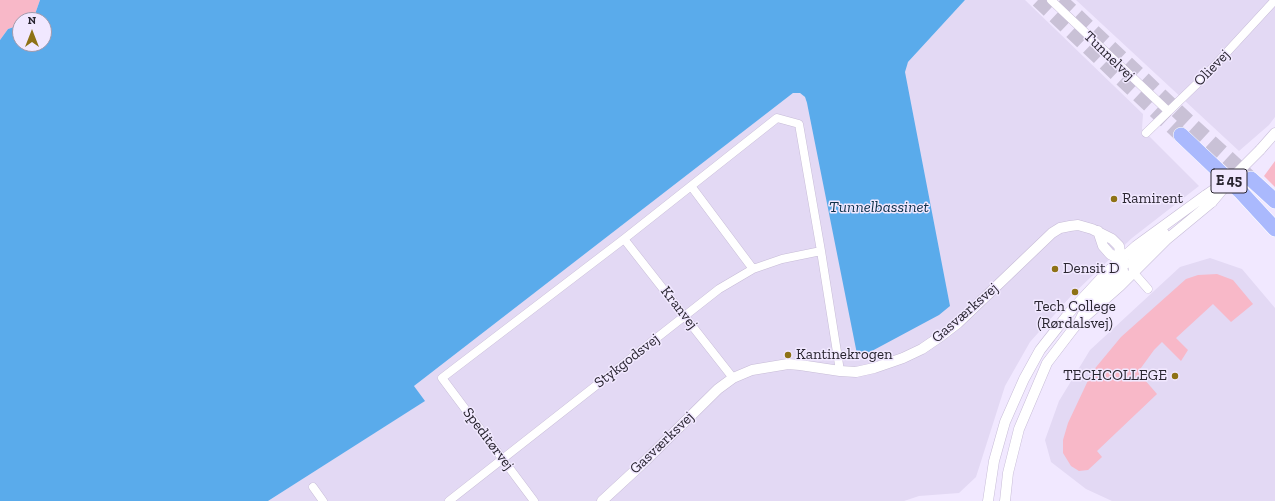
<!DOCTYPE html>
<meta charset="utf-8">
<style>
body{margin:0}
#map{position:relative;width:1275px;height:501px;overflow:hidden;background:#f1e8ff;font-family:"Zilla Slab",serif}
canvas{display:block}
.north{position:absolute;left:12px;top:12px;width:40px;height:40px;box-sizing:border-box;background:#f1e8ff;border:1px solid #a19aac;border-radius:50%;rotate:0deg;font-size:11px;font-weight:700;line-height:16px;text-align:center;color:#292530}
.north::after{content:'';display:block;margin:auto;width:14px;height:18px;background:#8e7216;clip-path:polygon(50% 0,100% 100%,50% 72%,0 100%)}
</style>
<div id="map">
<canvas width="1275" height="501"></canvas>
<div class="north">N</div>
</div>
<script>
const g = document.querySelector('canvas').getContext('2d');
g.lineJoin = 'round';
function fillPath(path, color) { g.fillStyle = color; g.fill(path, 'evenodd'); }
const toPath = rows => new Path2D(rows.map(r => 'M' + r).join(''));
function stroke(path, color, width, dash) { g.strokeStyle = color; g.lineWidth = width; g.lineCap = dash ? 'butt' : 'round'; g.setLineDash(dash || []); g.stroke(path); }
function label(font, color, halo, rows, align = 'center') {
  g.font = font + ' "Zilla Slab",serif'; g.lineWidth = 3; g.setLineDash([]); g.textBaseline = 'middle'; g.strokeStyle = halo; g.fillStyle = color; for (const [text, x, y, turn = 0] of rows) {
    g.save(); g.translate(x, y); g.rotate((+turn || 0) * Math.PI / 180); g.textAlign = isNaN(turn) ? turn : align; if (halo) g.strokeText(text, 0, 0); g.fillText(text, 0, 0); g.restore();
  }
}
const built = toPath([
 [965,0,1025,0,1143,114,1142,129,1199,186,1132,238,1071,296,1030,342,1005,386,976,477,959,493,919,496,904,501,268,501,424,401,414,386,789,96,793,93,800,93,805,97,807,103,905,76,905,67,908,62],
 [1076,0,1275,0,1275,117,1269,125,1239,151],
 [1210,258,1242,269,1275,308,1275,501,1112,501,1086,489,1051,462,1045,440,1059,401,1090,350,1180,267]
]);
const green = toPath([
 [0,0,40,0,34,17,31,20,20,20,20,25,8,29,0,40],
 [1275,161,1275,187,1264,176],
 [1217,274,1233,280,1253,304,1231,322,1213,304,1176,338,1188,350,1181,361,1162,342,1154,350,1138,372,1157,394,1097,451,1102,457,1088,470,1079,471,1071,466,1063,453,1063,440,1068,423,1092,372,1121,337,1186,279,1198,275]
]);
const water = toPath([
 [40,0,965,0,908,62,905,72,950,306,939,315,870,352,857,354,807,103,805,97,800,93,793,93,414,386,425,401,268,501,0,501,0,40,8,29,20,25,20,44,44,44,44,20,31,20,34,17]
]);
const motorwayTunnel = toPath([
 [1038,0,1181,135],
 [1060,0,1191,124,1251,179]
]);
const minor = toPath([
 [1051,0,1168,111],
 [1146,133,1205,76,1275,0],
 [691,186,753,269],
 [624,239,733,378],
 [1134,273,1148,289],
 [313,487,323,501],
 [449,501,719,289,753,269,782,259,821,251],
 [534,501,442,378,624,239,777,118,799,124,821,251,840,371]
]);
const tertiary = toPath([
 [1260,150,1275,133],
 [1098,231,1103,246,1110,254,1121,260,1125,264],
 [1134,273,1133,261,1164,233],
 [602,501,641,465,718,389,733,378,752,370,788,364,800,365,840,371,856,372,874,368,903,358,922,349,941,336,958,323,1052,233,1060,228,1070,226,1078,225,1092,229,1112,239,1119,246,1123,271,1089,302,1079,322],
 [988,501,994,461,1005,422,1024,379,1040,350,1069,313,1107,272,1136,246,1206,195],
 [1005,501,1008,473,1019,429,1047,363,1073,329,1079,322,1120,286,1166,240,1212,202]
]);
const motorway = toPath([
 [1181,135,1240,191,1275,229],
 [1251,179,1275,201]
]);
const tertiaryBridge = toPath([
 [1206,195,1222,184],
 [1212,202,1234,176,1260,150]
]);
const markers = [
 [1114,199,4,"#8e7216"],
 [1055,269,4,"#8e7216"],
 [1075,292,4,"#8e7216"],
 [788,355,4,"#8e7216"],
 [1175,376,4,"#8e7216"]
];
const shields = [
 [1229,181,36]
];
const shieldNames = [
 ["E 45",1229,181]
];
const streetNames = [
 ["Tunnelvej",1109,56,44],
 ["Olievej",1212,68,-46],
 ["Kranvej",679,308,52],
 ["Gasværksvej",965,313,-41],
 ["Stykgodsvej",627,361,-38],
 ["Speditørvej",488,439,53],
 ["Gasværksvej",662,443,-44]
];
const poiNames = [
 ["Ramirent",1122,199],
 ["Densit D",1063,269],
 ["Tech College",1075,307,"center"],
 ["(Rørdalsvej)",1075,324,"center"],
 ["Kantinekrogen",796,355],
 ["TECHCOLLEGE",1167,376,"right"]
];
const waterNames = [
 ["Tunnelbassinet",879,207]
];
fillPath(built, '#e3d9f4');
fillPath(green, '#f8b8c8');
fillPath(water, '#5aabeb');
stroke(motorwayTunnel, '#c9c1d6', 15, [15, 8]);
stroke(minor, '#c7bcd7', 9);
stroke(tertiary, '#c7bcd7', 11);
stroke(motorway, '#fff', 16);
stroke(minor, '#fff', 8);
stroke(tertiary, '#fff', 10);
stroke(motorway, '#aab9fd', 15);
stroke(tertiaryBridge, '#c7bcd7', 11, []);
stroke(tertiaryBridge, '#fff', 10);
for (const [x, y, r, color] of markers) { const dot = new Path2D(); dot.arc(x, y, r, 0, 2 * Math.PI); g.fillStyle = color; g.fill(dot); stroke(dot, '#f1e8ff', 1.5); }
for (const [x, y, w] of shields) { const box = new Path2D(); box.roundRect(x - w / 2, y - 12, w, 24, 3); g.fillStyle = '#f1e8ff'; g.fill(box); stroke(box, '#292530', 1); }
label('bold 14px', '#292530', null, shieldNames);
label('15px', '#292530', '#f1e8ff', streetNames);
label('15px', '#292530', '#f1e8ff', poiNames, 'left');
label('italic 16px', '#0c2f49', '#f1e8ff', waterNames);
</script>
